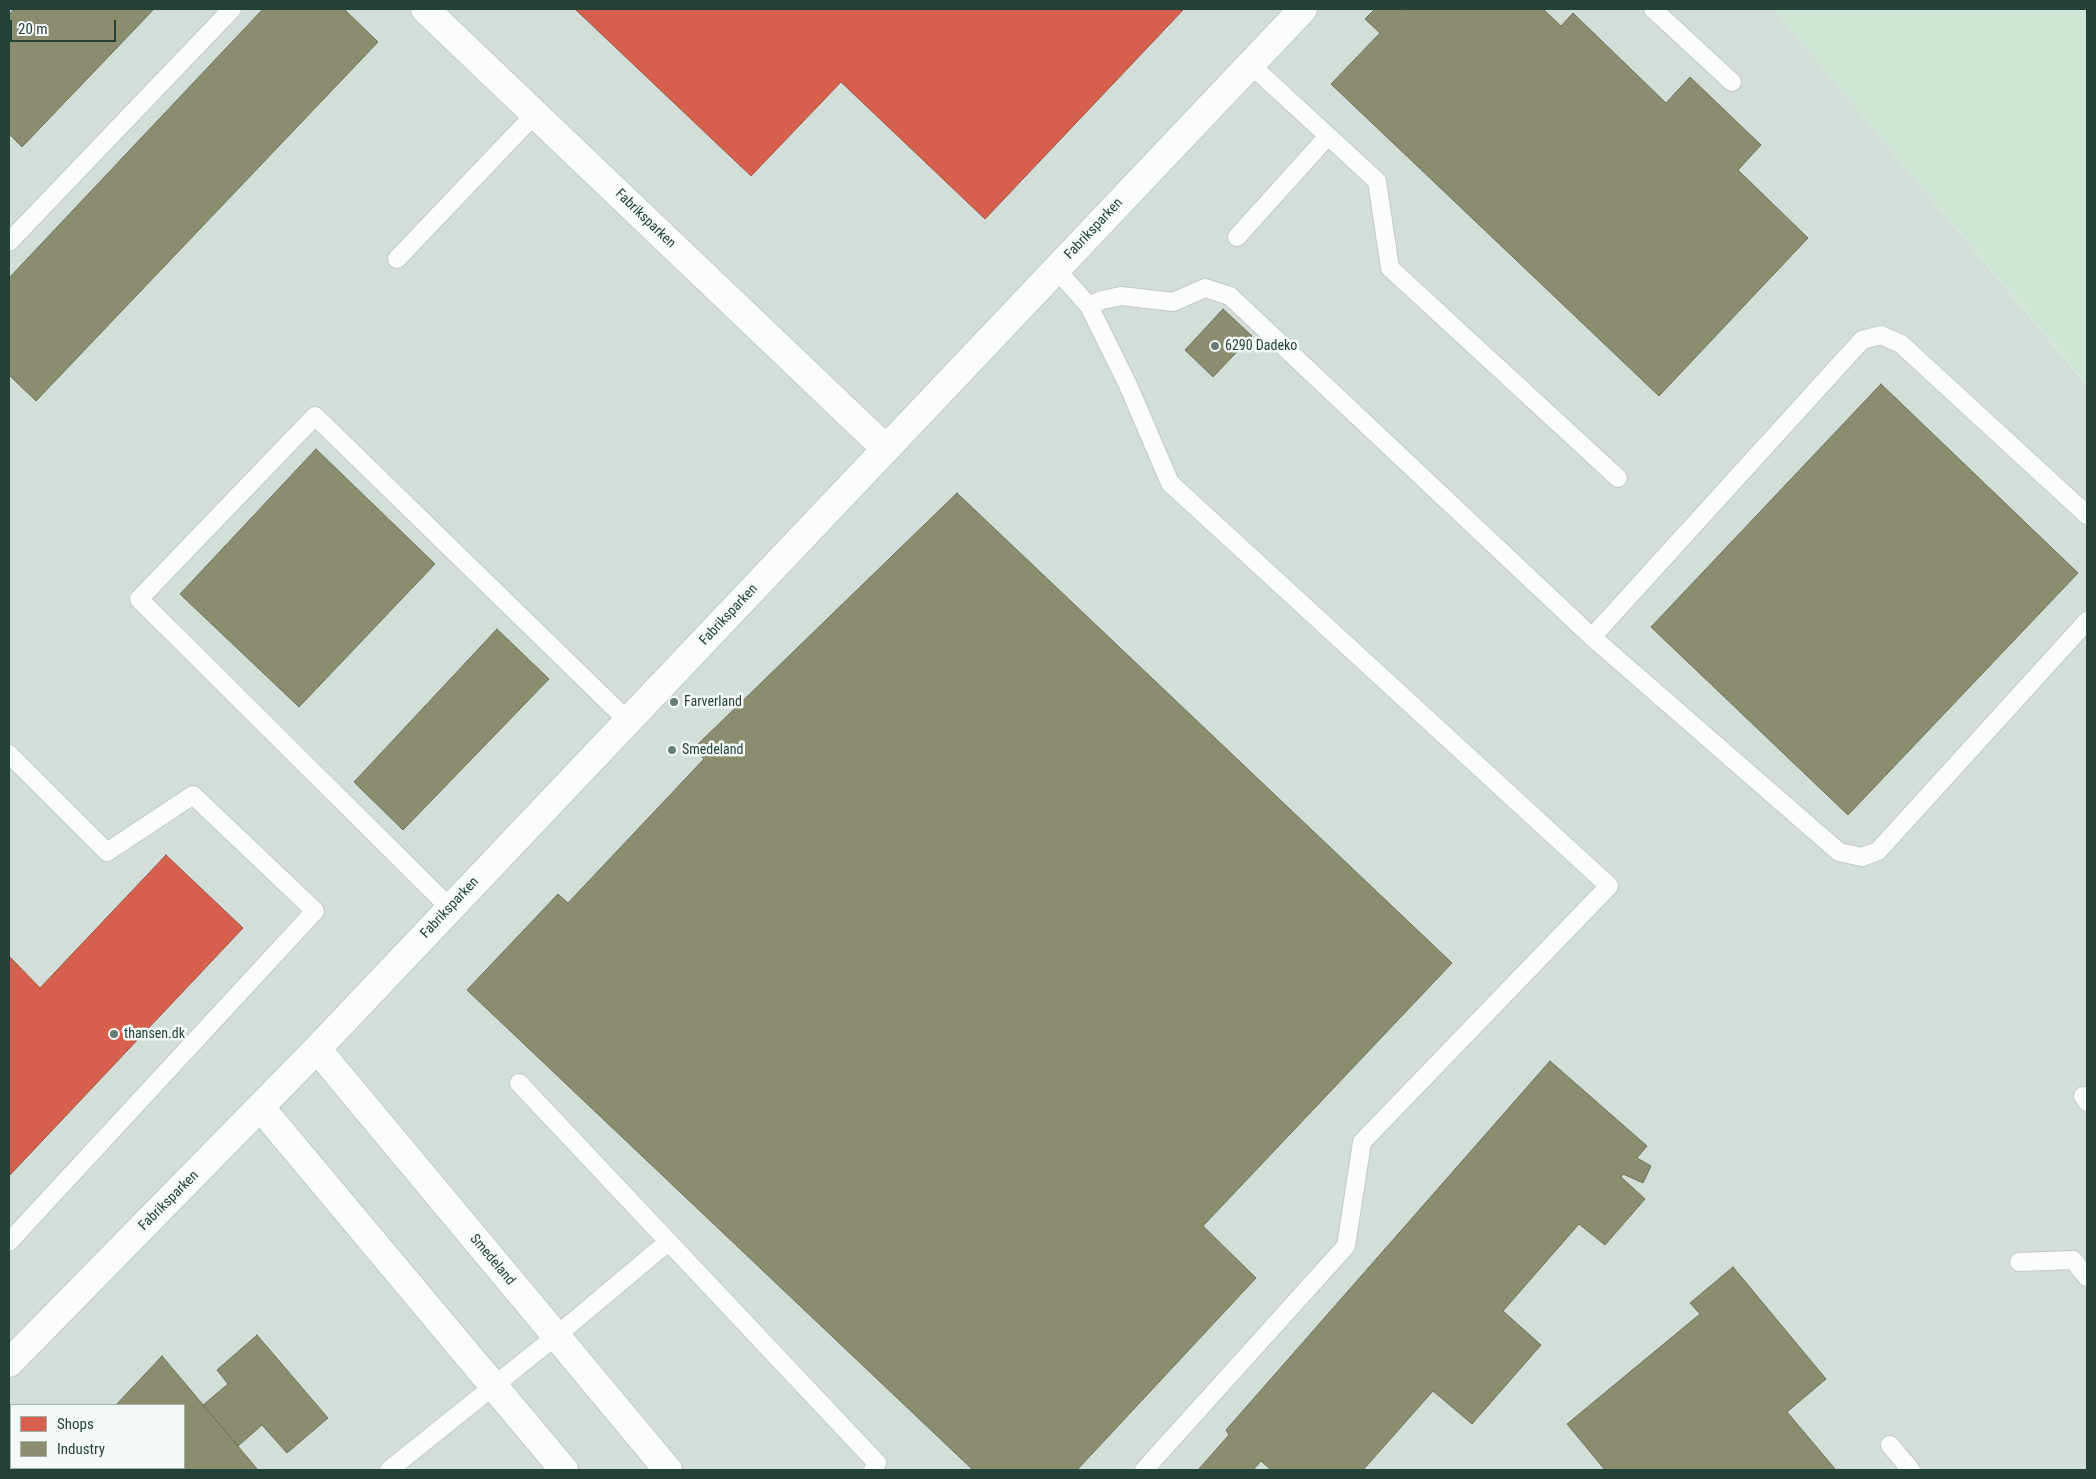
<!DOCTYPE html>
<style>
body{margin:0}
#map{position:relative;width:2096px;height:1479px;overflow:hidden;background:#e6ece9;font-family:"Roboto Condensed",sans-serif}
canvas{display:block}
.frame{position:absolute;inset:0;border:10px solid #224238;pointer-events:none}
.legend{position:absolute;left:10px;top:1404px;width:175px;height:65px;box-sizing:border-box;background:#f5faf7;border:1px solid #a1b0ab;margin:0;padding:6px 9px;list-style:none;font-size:15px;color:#224238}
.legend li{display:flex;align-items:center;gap:10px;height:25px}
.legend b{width:25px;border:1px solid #a1b0ab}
.scale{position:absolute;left:10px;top:20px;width:106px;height:22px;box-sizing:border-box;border:2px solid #224238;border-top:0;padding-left:6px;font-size:15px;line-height:18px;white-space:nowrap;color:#224238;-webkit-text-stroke:4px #f5faf7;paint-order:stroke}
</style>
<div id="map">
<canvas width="2096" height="1479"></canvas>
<div class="frame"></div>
<ul class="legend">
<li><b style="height:14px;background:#d6604d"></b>Shops</li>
<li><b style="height:14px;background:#8c8c6e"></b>Industry</li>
</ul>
<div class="scale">20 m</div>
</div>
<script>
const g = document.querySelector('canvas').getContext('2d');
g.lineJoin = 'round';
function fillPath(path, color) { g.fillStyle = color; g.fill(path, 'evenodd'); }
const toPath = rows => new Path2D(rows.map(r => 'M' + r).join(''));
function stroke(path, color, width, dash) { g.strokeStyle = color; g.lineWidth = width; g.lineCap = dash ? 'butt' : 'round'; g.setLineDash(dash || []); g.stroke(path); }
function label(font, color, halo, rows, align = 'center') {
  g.font = font + ' "Roboto Condensed",sans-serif'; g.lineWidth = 5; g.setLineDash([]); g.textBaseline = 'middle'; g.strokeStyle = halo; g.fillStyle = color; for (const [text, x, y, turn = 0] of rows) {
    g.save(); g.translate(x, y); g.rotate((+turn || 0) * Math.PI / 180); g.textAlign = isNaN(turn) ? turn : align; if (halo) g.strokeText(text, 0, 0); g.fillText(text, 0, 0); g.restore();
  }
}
const built = toPath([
 [9,9,1774,9,2087,386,2087,1470,9,1470],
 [11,1405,184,1405,184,1468,11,1468]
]);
const green = toPath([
 [1774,9,2087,9,2087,385]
]);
const shops = toPath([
 [575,9,1184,9,985,219,841,82,751,176,575,9],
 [166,855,243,928,9,1176,9,956,40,988,166,855]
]);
const industry = toPath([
 [14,9,154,9,22,147,9,134,9,15,14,9],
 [263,9,344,9,378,42,36,401,9,375,9,278,263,9],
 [1375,9,1399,9,1401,10,1403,9,1543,9,1561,26,1573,13,1666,103,1690,77,1761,145,1738,170,1808,238,1659,396,1331,84,1380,33,1365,19,1375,9],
 [1223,309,1252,336,1213,377,1185,350,1223,309],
 [1881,384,2078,573,1848,815,1651,627,1881,384],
 [316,449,435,564,299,707,180,594,316,449],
 [957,493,1452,963,1203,1226,1256,1278,1077,1470,973,1470,467,990,558,894,568,903,704,759,694,748,957,493],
 [497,629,549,679,403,830,354,782,497,629],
 [1550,1061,1647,1146,1637,1158,1651,1166,1643,1183,1623,1174,1621,1177,1645,1199,1605,1245,1579,1224,1503,1311,1541,1345,1472,1424,1433,1391,1363,1470,1271,1470,1261,1461,1253,1470,1198,1470,1229,1435,1226,1430,1550,1061],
 [1733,1267,1826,1379,1787,1412,1836,1470,1605,1470,1567,1424,1700,1314,1690,1303,1733,1267],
 [257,1335,328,1418,287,1453,262,1425,238,1446,203,1405,228,1384,217,1370,257,1335],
 [162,1356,258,1470,56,1470,58,1468,184,1468,184,1405,116,1405,162,1356]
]);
const lane = toPath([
 [1653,9,1732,82],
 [1250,64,1377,181,1390,268,1618,478],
 [1237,237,1328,136],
 [9,242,232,9],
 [397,259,535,114],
 [1056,269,1089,306,1128,385,1170,483,1609,886,1362,1142,1346,1246,1144,1470],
 [1089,306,1102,300,1121,296,1173,302,1205,288,1230,296,1592,637,1839,852,1862,857,1878,851,2087,621],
 [1592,637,1862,340,1881,335,1901,344,2087,515],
 [9,754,107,852,193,795,315,911,9,1242],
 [450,908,139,599,315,416,628,721],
 [519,1083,877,1463,873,1470],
 [2083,1096,2087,1102],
 [2019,1262,2073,1260,2087,1277],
 [1890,1445,1911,1470],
 [389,1470,556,1336,668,1242]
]);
const street = toPath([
 [425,9,886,449]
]);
const secondary = toPath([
 [317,1049,668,1470],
 [261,1108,564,1470],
 [9,1363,317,1049,1303,9]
]);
const markers = [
 [1215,346,5,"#677e76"],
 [674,702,5,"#677e76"],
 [672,750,5,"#677e76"],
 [114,1034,5,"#677e76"]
];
const streetNames = [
 ["Fabriksparken",645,219,44],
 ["Fabriksparken",1094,229,-47],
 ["Fabriksparken",729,615,-47],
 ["Fabriksparken",450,908,-47],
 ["Fabriksparken",169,1201,-45],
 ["Smedeland",492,1260,50]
];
const poiNames = [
 ["6290 Dadeko",1225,346],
 ["Farverland",684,702],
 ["Smedeland",682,750],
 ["thansen.dk",124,1034]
];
fillPath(built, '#d4ded9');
fillPath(green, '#cee6d5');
fillPath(shops, '#d6604d');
stroke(shops, '#a05747', 1);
fillPath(industry, '#8c8c6e');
stroke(industry, '#6c765e', 1);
stroke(lane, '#c3c9c6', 20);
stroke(street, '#c3c9c6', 30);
stroke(secondary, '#c1cac6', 30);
stroke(lane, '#fbfcfc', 18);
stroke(street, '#fbfcfc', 28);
stroke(secondary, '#fbfcfc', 28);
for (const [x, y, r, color] of markers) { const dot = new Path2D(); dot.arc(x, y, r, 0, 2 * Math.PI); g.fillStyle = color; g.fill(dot); stroke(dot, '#f5faf7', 2); }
label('14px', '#224238', '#f5faf7', streetNames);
label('14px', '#224238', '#f5faf7', poiNames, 'left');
</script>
